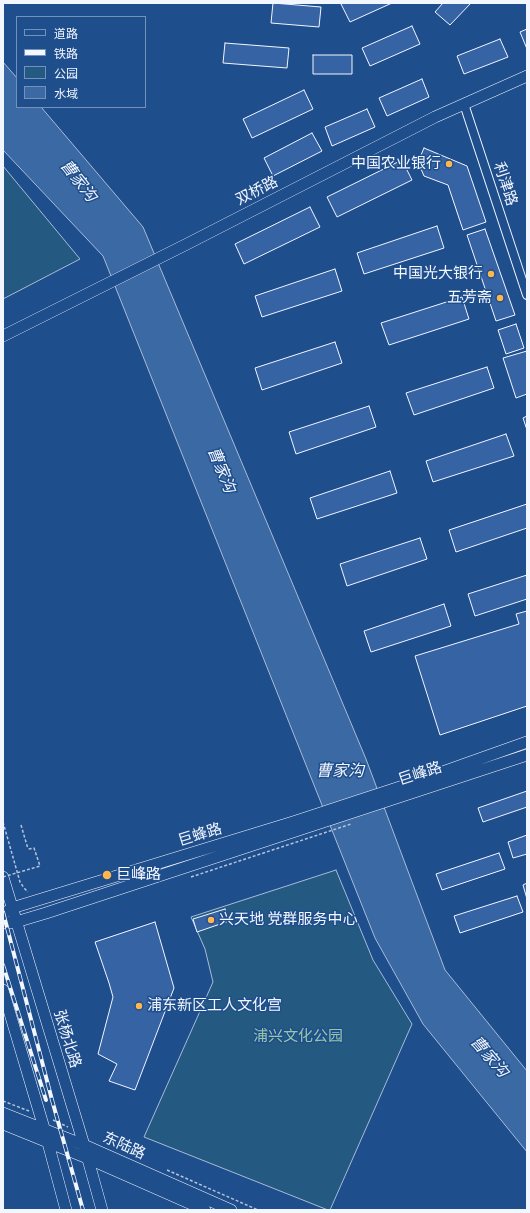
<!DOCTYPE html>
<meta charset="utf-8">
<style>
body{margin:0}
#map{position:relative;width:530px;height:1213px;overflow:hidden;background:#1f4e8c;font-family:Karla,"Noto Sans SC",sans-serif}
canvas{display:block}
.frame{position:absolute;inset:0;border:4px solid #f2f6ff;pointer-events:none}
.legend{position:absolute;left:16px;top:16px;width:130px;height:92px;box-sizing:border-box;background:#1f4e8c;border:1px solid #7391ba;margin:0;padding:5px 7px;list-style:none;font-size:12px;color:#f2f6ff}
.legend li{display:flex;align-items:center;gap:8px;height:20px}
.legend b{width:20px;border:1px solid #7391ba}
</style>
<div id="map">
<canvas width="530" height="1213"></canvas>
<div class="frame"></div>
<ul class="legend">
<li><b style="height:5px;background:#1f4e8c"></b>道路</li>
<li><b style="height:5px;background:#f2f6ff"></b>铁路</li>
<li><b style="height:11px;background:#245a82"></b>公园</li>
<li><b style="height:11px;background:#3b69a3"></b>水域</li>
</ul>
</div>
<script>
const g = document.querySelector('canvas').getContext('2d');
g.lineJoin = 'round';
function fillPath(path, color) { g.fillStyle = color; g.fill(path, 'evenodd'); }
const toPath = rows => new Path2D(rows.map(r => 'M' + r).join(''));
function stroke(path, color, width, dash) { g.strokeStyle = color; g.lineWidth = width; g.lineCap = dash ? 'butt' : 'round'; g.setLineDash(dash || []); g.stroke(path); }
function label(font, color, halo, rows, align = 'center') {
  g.font = font + ' Karla,"Noto Sans SC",sans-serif'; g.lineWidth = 3; g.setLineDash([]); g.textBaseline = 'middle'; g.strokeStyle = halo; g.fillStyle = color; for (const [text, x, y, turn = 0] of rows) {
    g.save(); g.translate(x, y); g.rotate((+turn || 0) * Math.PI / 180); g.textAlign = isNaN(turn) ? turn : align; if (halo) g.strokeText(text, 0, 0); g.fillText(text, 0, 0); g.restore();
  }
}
const green = toPath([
 [3,166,80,259,3,299,3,166],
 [336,870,373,960,412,1024,330,1210,328,1210,144,1137,213,982,205,949,191,917,336,870]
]);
const water = toPath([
 [3,62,17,78,17,107,41,107,143,227,366,759,445,970,527,1071,527,1152,423,1024,375,938,103,256,3,150,3,62]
]);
const building = toPath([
 [273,3,321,7,319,27,271,23,273,3],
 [343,3,392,3,350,22,341,4,343,3],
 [443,3,471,3,450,25,435,12,443,3],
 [412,26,420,44,370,66,362,48,412,26],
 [527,29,527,49,520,32,527,29],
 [500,39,508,57,464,74,457,56,500,39],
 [225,43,289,48,287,68,223,63,225,43],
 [313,55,352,55,352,74,313,74,313,55],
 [422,79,429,97,387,116,379,98,422,79],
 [304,90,313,109,252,138,243,119,304,90],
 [367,109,375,127,332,146,325,127,367,109],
 [312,133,322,151,273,176,264,158,312,133],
 [424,148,467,166,486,222,463,230,448,185,424,176,418,162,424,148],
 [402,160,412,180,337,217,327,197,402,160],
 [310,207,320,227,244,264,235,244,310,207],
 [437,226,444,248,364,274,357,253,437,226],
 [485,229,515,315,496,321,467,235,485,229],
 [335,269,342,291,262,317,255,296,335,269],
 [462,297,469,319,389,345,381,323,462,297],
 [516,324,524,348,506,354,498,330,516,324],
 [335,342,342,363,262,390,255,368,335,342],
 [527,351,527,394,516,398,503,358,527,351],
 [487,367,494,388,414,415,406,393,487,367],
 [369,406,376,427,296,454,289,432,369,406],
 [527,416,527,430,523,418,527,416],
 [506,434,514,456,433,482,426,461,506,434],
 [390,471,397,493,317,519,310,498,390,471],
 [527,504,527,528,456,552,449,530,527,504],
 [420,538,427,559,347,586,340,564,420,538],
 [527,575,527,599,475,616,468,594,527,575],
 [444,604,451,626,371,652,364,631,444,604],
 [527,611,527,706,440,735,415,656,519,624,516,614,527,611],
 [527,791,527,807,483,822,478,808,527,791],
 [527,835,527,854,513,858,508,842,527,835],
 [499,853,505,869,442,890,436,874,499,853],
 [527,883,527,899,523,885,527,883],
 [517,896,523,912,460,933,454,916,517,896],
 [225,909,229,921,197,932,193,919,225,909],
 [155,922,174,988,135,1090,109,1081,117,1064,98,1054,113,997,109,983,95,942,155,922]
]);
const path = toPath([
 [3,822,20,882,24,888,28,892],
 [21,825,28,849],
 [191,877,351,824],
 [3,1101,29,1111],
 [53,1120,68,1127],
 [167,1170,258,1210]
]);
const street = toPath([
 [464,104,527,295]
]);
const secondary = toPath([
 [3,336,187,244,435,117,527,76],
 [3,877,84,1145,102,1210],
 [3,914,12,908,293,822,406,785,527,742],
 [3,923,16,922,46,913,527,755],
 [3,990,44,1128,66,1210],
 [3,1113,84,1145,231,1210],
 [3,1124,87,1158,205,1210]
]);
const rail = toPath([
 [3,912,52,1100,83,1210],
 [3,965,46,1100]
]);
const pathBridge = toPath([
 [3,877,40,866,34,848,28,849]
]);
const markers = [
 [449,164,4,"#ffb74d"],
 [491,274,4,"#ffb74d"],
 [500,298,4,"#ffb74d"],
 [107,875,5,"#ffb74d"],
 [211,920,4,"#ffb74d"],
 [139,1006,4,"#ffb74d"]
];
const poiNames = [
 ["中国农业银行",441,164],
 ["中国光大银行",483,274],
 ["五芳斋",492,298],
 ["巨峰路",116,875,"left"],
 ["兴天地 党群服务中心",219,920,"left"],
 ["浦东新区工人文化宫",147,1006,"left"]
];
const streetNames = [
 ["利津路",505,184,72],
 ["双桥路",257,191,-27],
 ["巨峰路",420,774,-18],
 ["巨蜂路",200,835,-17],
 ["张杨北路",67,1039,73],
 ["东陆路",124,1146,24]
];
const parkNames = [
 ["浦兴文化公园",298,1037]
];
const waterNames = [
 ["曹家沟",78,181,52],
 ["曹家沟",221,470,68],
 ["曹家沟",340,771],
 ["曹家沟",489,1057,49]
];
fillPath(green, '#245a82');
stroke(green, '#a8bbd7', 1);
fillPath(water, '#3b69a3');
stroke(water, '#a8bbd7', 1);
fillPath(building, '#3563a3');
stroke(building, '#f2f6ff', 1);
stroke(street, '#f2f6ff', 10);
stroke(secondary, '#f2f6ff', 12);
stroke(path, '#b3c4dc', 1.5, [3, 2]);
stroke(street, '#1f4e8c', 8);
stroke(secondary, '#1f4e8c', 11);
stroke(rail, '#f2f6ff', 4);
stroke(rail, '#1f4e8c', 2.5, [8]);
stroke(pathBridge, '#b3c4dc', 1.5, [3, 2]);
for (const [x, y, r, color] of markers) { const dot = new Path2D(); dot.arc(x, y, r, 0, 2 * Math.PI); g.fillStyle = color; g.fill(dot); stroke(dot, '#1f4e8c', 1.5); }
label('15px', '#f2f6ff', '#1f4e8c', poiNames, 'right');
label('15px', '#f2f6ff', '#1f4e8c', streetNames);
label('15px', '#97c8a6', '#1f4e8c', parkNames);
label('italic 16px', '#f2f6ff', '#1f4e8c', waterNames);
</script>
